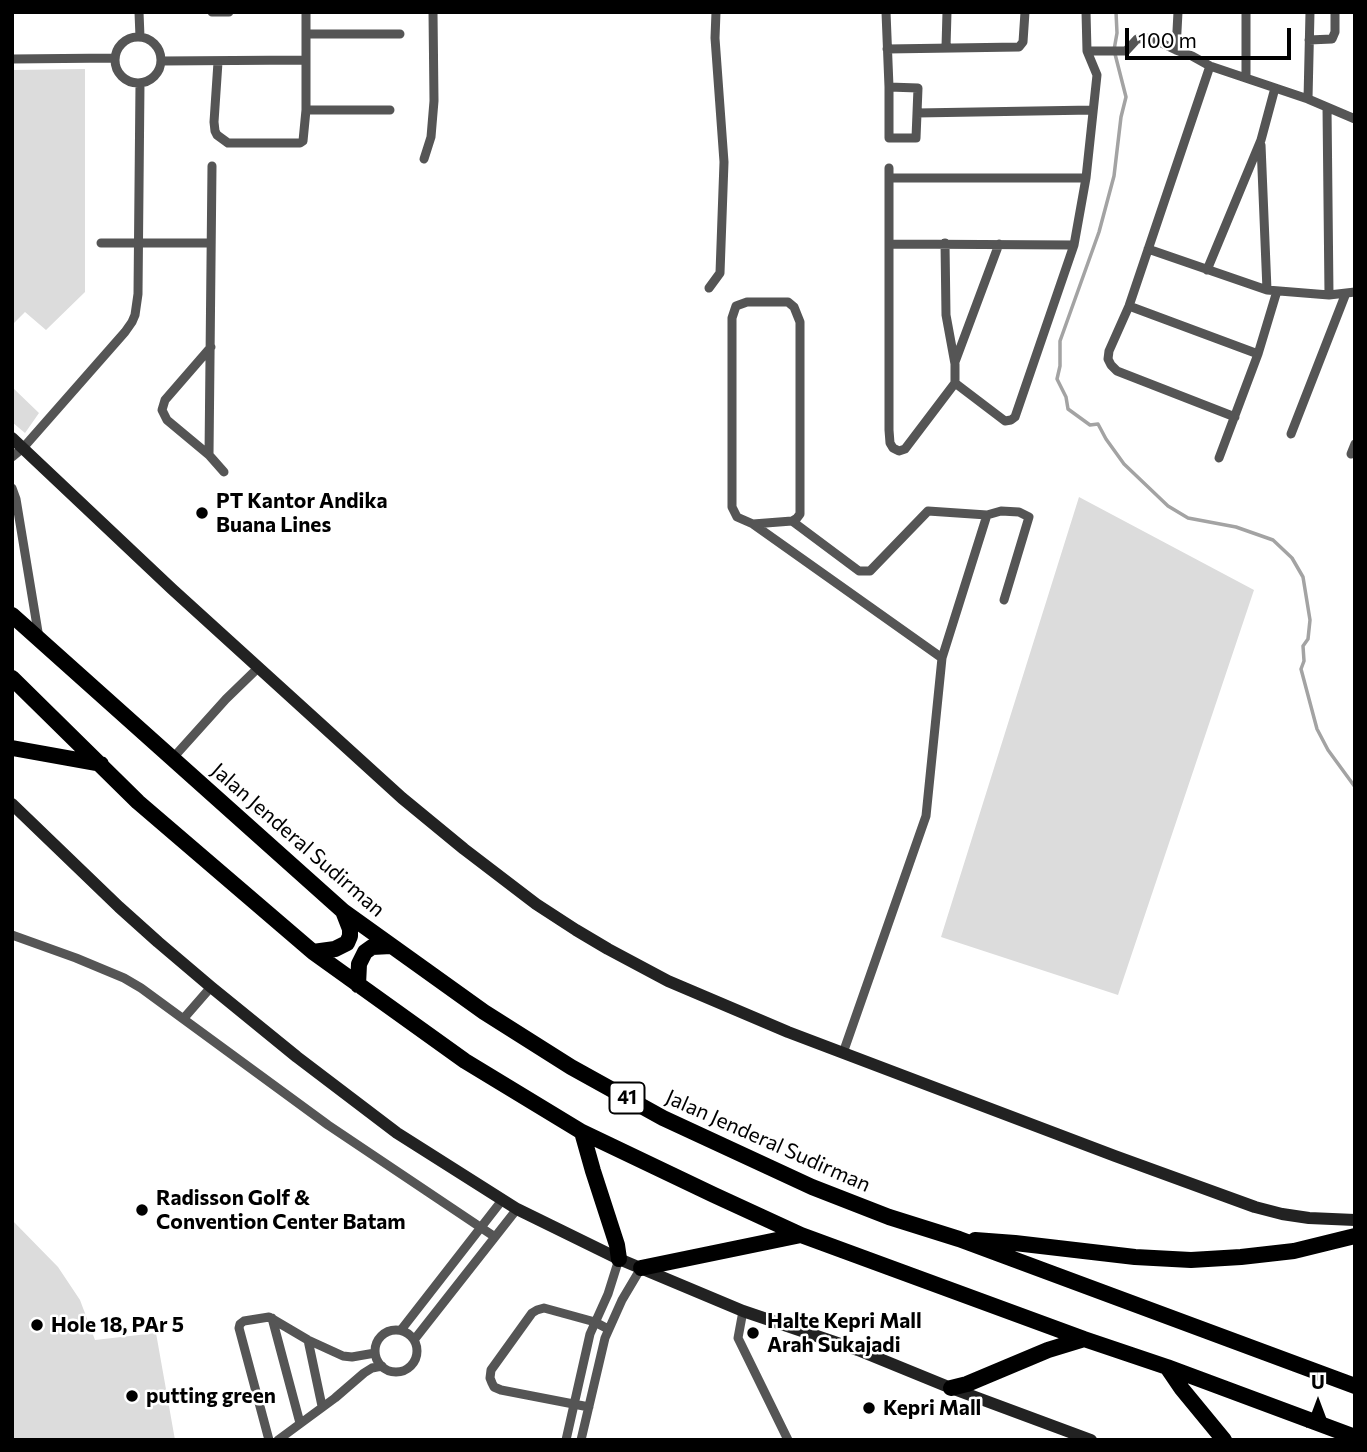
<!DOCTYPE html>
<style>
body{margin:0}
#map{position:relative;width:1367px;height:1452px;overflow:hidden;background:#fff;font-family:Commissioner,sans-serif}
canvas{display:block}
.frame{position:absolute;inset:0;border:14px solid #000;pointer-events:none}
.north{position:absolute;left:1283px;top:1368px;width:70px;height:70px;-webkit-text-stroke:5px #fff;paint-order:stroke;rotate:0deg;font-size:19px;font-weight:700;line-height:28px;text-align:center;color:#000}
.north::after{content:'';display:block;margin:auto;width:24px;height:32px;background:#000;clip-path:polygon(50% 0,100% 100%,50% 72%,0 100%)}
.scale{position:absolute;left:1125px;top:28px;width:166px;height:32px;box-sizing:border-box;border:4px solid #000;border-top:0;padding-left:9px;font-size:21px;line-height:24px;white-space:nowrap;color:#000;-webkit-text-stroke:5px #fff;paint-order:stroke}
</style>
<div id="map">
<canvas width="1367" height="1452"></canvas>
<div class="frame"></div>
<div class="north">U</div>
<div class="scale">100 m</div>
</div>
<script>
const g = document.querySelector('canvas').getContext('2d');
g.lineJoin = 'round';
function fillPath(path, color) { g.fillStyle = color; g.fill(path, 'evenodd'); }
const toPath = rows => new Path2D(rows.map(r => 'M' + r).join(''));
function stroke(path, color, width, dash) { g.strokeStyle = color; g.lineWidth = width; g.lineCap = dash ? 'butt' : 'round'; g.setLineDash(dash || []); g.stroke(path); }
function label(font, color, halo, rows, align = 'center') {
  g.font = font + ' Commissioner,sans-serif'; g.lineWidth = 5; g.setLineDash([]); g.textBaseline = 'middle'; g.strokeStyle = halo; g.fillStyle = color; for (const [text, x, y, turn = 0] of rows) {
    g.save(); g.translate(x, y); g.rotate((+turn || 0) * Math.PI / 180); g.textAlign = isNaN(turn) ? turn : align; if (halo) g.strokeText(text, 0, 0); g.fillText(text, 0, 0); g.restore();
  }
}
const green = toPath([
 [85,69,85,292,46,330,25,312,12,325,12,70],
 [12,387,39,413,25,433,12,422],
 [1079,497,1254,590,1118,995,941,937],
 [12,1220,58,1267,80,1300,95,1340,156,1333,175,1440,12,1440]
]);
const stream = toPath([
 [1116,12,1117,33,1114,50,1126,97,1121,117,1114,176,1099,232,1060,341,1060,366,1057,379,1066,397,1068,409,1090,425,1098,424,1106,439,1124,464,1168,506,1188,518,1236,527,1273,540,1292,558,1303,577,1310,620,1308,639,1303,646,1304,661,1301,669,1317,729,1328,750,1355,787]
]);
const street = toPath([
 [139,12,140,37],
 [212,12,229,12],
 [886,12,889,87],
 [1178,12,1176,50,1192,56,1210,66,1308,99,1355,119],
 [1246,12,1246,77],
 [306,34,400,34],
 '115 60a23 23 0 1 1 46 0a23 23 0 1 1-46 0Z',
 [1309,40,1332,39,1335,32,1335,12],
 [946,47,947,12],
 [887,49,1019,47,1023,42,1025,12],
 [1087,51,1126,51,1137,39,1151,38,1176,50],
 [12,59,115,58],
 [162,61,305,60],
 [218,62,214,122,215,131,217,135,228,143,300,143,303,141,306,110,306,12],
 [1210,66,1129,306,1109,351,1108,359,1111,365,1117,371,1235,417],
 [889,87,918,88,916,138,889,138,889,87],
 [1308,99,1310,12],
 [1327,107,1329,295],
 [306,110,390,110],
 [917,113,1093,110],
 [1261,145,1267,290],
 [424,159,431,137,434,101,433,12],
 [889,168,889,430,890,443,893,448,899,451,905,449,955,383,955,364,946,315,945,243],
 [889,178,1086,178],
 [101,243,210,243],
 [890,244,1074,245],
 [1148,249,1267,290,1329,295,1355,292],
 [1207,270,1261,140,1275,88],
 [709,288,720,273,724,162,715,38,716,12],
 [747,302,788,302,794,307,800,322,800,514,797,518,792,521,753,524,737,517,732,507,732,318,736,306,747,302],
 [1129,306,1258,354],
 [211,347,165,400,162,410,167,420,209,455,224,472],
 [955,362,999,244],
 [955,383,1005,421,1011,420,1015,417,1074,245,1086,178,1097,75,1087,51,1086,12],
 [1291,434,1346,293],
 [1351,454,1355,444],
 [209,455,212,166],
 [12,457,23,448,125,332,132,322,135,315,138,294,140,83],
 [1219,458,1258,354,1277,291],
 [12,488,16,499,39,638],
 [792,521,859,571,870,571,928,511,987,515],
 [753,524,942,658,926,816,843,1053],
 [942,658,987,515,1001,511,1019,512,1029,517,1004,600],
 [172,759,226,699,259,667],
 [12,935,76,958,124,978,141,988,328,1125,495,1237],
 [184,1018,211,987],
 [743,1311,738,1338,788,1440],
 [272,1318,300,1423],
 [401,1330,503,1199],
 '375 1351a21 21 0 1 1 42 0a21 21 0 1 1-42 0Z',
 [308,1340,322,1406],
 [414,1340,517,1209],
 [589,1407,501,1390,494,1387,492,1383,490,1378,491,1370,532,1313,537,1310,544,1308,595,1322,608,1329],
 [269,1440,239,1328,240,1324,244,1321,269,1317,308,1340,343,1356,352,1357,375,1353],
 [278,1440,335,1398,364,1373,372,1368,382,1366],
 [566,1440,590,1334,608,1294,619,1259],
 [581,1440,605,1338,622,1300,641,1268]
]);
const secondary = toPath([
 [12,438,172,589,402,798,464,849,536,904,576,930,608,949,668,981,788,1032,1115,1156,1255,1207,1282,1214,1309,1218,1355,1220],
 [12,804,119,907,158,942,211,987,297,1057,397,1133,517,1209,619,1259,743,1311,858,1350,951,1388,1091,1440]
]);
const highway = toPath([
 [12,615,343,911,484,1012,571,1067,663,1118,812,1187,889,1217,959,1239,1355,1386],
 [12,678,138,802,313,952,465,1061,582,1132,714,1195,801,1235,1084,1339,1167,1367,1355,1437],
 [12,748,101,764],
 [313,952,335,949,347,943,350,936,350,929,343,911],
 [358,985,359,964,365,952,372,947,391,946],
 [582,1132,593,1171,617,1245,619,1259],
 [975,1240,1015,1243,1135,1257,1191,1260,1241,1257,1294,1251,1355,1236],
 [641,1268,801,1235],
 [1167,1367,1182,1389,1224,1440],
 [951,1388,967,1384,1048,1350,1084,1339]
]);
const markers = [
 [202,513,7,"#000"],
 [142,1210,7,"#000"],
 [37,1325,7,"#000"],
 [753,1333,7,"#000"],
 [132,1396,7,"#000"],
 [869,1408,7,"#000"]
];
const shields = [
 [627,1098,35]
];
const shieldNames = [
 ["41",627,1098]
];
const poiNames = [
 ["PT Kantor Andika",216,501],
 ["Buana Lines",216,525],
 ["Radisson Golf &",156,1198],
 ["Convention Center Batam",156,1222],
 ["Halte Kepri Mall",767,1321],
 ["Arah Sukajadi",767,1345],
 ["Hole 18, PAr 5",51,1325],
 ["putting green",146,1396],
 ["Kepri Mall",883,1408]
];
const streetNames = [
 ["Jalan Jenderal Sudirman",298,840,41],
 ["Jalan Jenderal Sudirman",768,1141,24]
];
fillPath(green, '#dcdcdc');
stroke(stream, '#a3a3a3', 3.5);
stroke(street, '#555', 9);
stroke(secondary, '#222', 12);
stroke(highway, '#000', 16);
for (const [x, y, r, color] of markers) { const dot = new Path2D(); dot.arc(x, y, r, 0, 2 * Math.PI); g.fillStyle = color; g.fill(dot); stroke(dot, '#fff', 2.5); }
for (const [x, y, w] of shields) { const box = new Path2D(); box.roundRect(x - w / 2, y - 15.5, w, 31, 5); g.fillStyle = '#fff'; g.fill(box); stroke(box, '#000', 2); }
label('bold 19px', '#000', null, shieldNames);
label('bold 21px', '#000', '#fff', poiNames, 'left');
label('21px', '#000', '#fff', streetNames);
</script>
